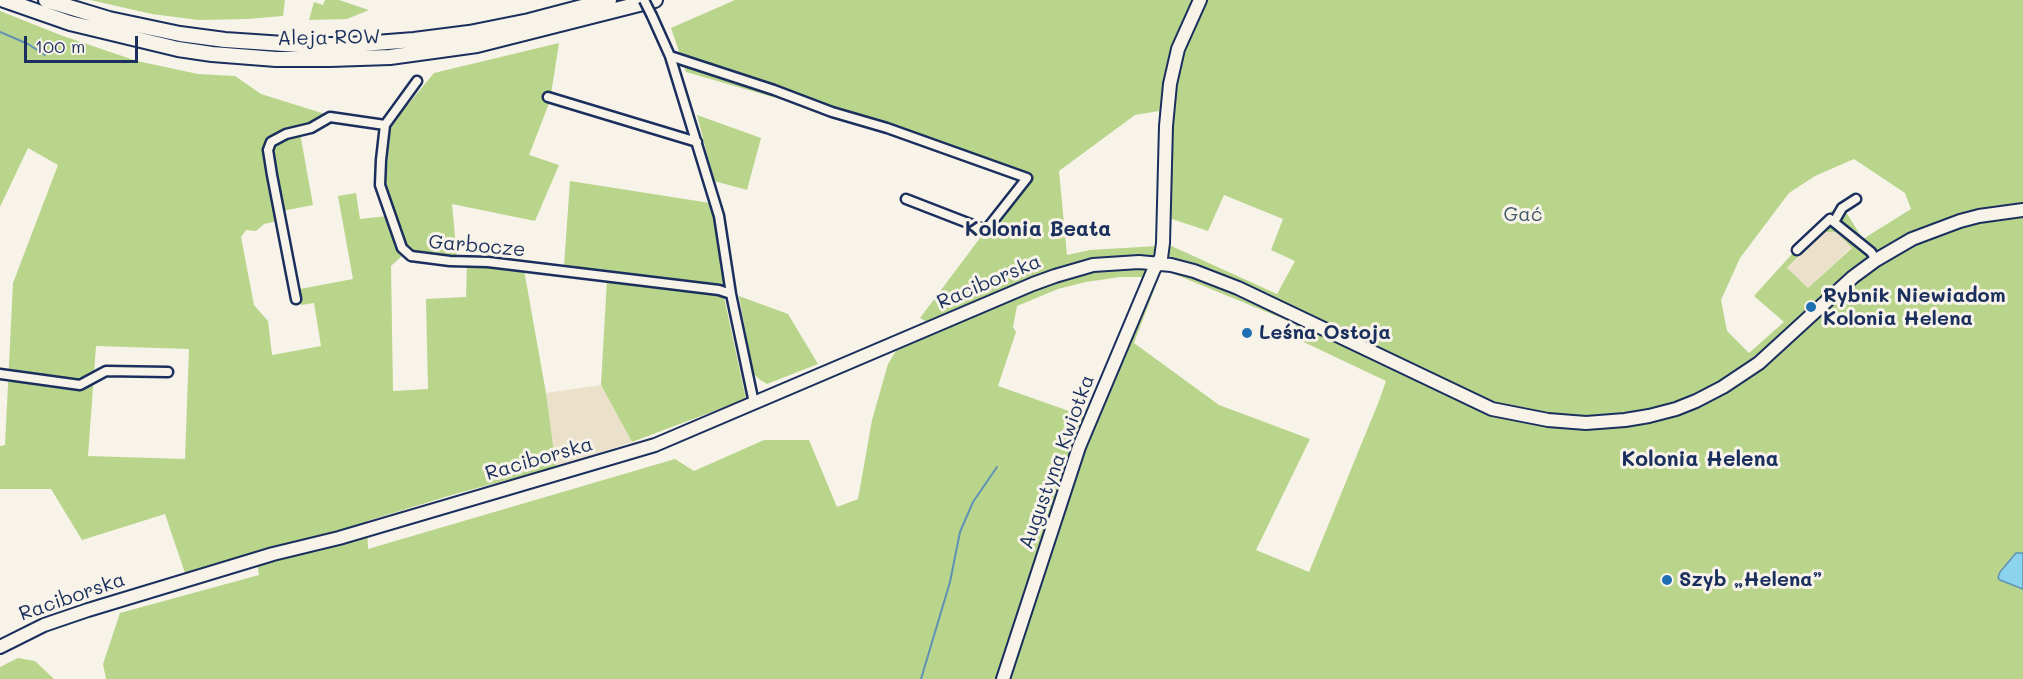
<!DOCTYPE html>
<meta charset="utf-8">
<style>
body{margin:0}
#map{position:relative;width:2023px;height:679px;overflow:hidden;background:#f7f3e8;font-family:Mali,sans-serif}
canvas{display:block}
.scale{position:absolute;left:24px;top:36px;width:114px;height:27px;box-sizing:border-box;border:3px solid #1b2f5e;border-top:0;padding-left:8px;font-size:18px;line-height:21px;white-space:nowrap;color:#1b2f5e;-webkit-text-stroke:4px #f7f3e8;paint-order:stroke}
</style>
<div id="map">
<canvas width="2023" height="679"></canvas>
<div class="scale">100 m</div>
</div>
<script>
const g = document.querySelector('canvas').getContext('2d');
g.lineJoin = 'round';
function fillPath(path, color) { g.fillStyle = color; g.fill(path, 'evenodd'); }
const toPath = rows => new Path2D(rows.map(r => 'M' + r).join(''));
function stroke(path, color, width, dash) { g.strokeStyle = color; g.lineWidth = width; g.lineCap = dash ? 'butt' : 'round'; g.setLineDash(dash || []); g.stroke(path); }
function label(font, color, halo, rows, align = 'center') {
  g.font = font + ' Mali,sans-serif'; g.lineWidth = 6; g.setLineDash([]); g.textBaseline = 'middle'; g.strokeStyle = halo; g.fillStyle = color; for (const [text, x, y, turn = 0] of rows) {
    g.save(); g.translate(x, y); g.rotate((+turn || 0) * Math.PI / 180); g.textAlign = isNaN(turn) ? turn : align; if (halo) g.strokeText(text, 0, 0); g.fillText(text, 0, 0); g.restore();
  }
}
const built = toPath([
 [1822,232,1836,232,1852,247,1808,288,1787,269],
 [601,385,632,442,556,467,546,393]
]);
const green = toPath([
 [90,0,285,0,283,16,247,19,198,20,152,14],
 [325,0,339,0,369,10,347,19,309,20,314,2,323,5],
 [735,0,2023,0,2023,553,2015,554,2000,572,2001,580,2023,589,2023,679,106,679,103,664,120,613,259,575,256,554,185,573,165,514,82,540,51,489,0,489,0,446,5,445,13,283,58,165,28,148,0,207,0,11,63,36,137,61,198,74,235,76,261,94,328,115,317,122,268,142,278,221,264,224,256,231,246,230,241,237,254,305,268,321,272,355,321,346,314,303,301,305,294,275,300,289,353,279,338,196,356,193,360,219,387,216,403,255,391,266,393,391,428,389,426,299,466,297,467,265,524,270,546,393,556,467,455,494,367,521,368,549,675,459,694,471,764,440,809,440,837,507,858,499,872,420,888,364,896,351,941,330,920,318,986,230,1030,177,880,121,832,108,821,111,686,72,671,28],
 [1159,111,1157,246,1090,250,1067,255,1059,171,1135,115],
 [1854,159,1905,193,1911,209,1863,239,1844,209,1831,211,1754,296,1784,322,1749,353,1727,331,1721,300,1740,258,1789,193,1815,176],
 [1224,195,1283,219,1271,250,1295,261,1277,294,1167,244,1169,218,1208,231],
 [1822,232,1836,232,1852,248,1808,288,1787,268],
 [1162,269,1296,324,1291,336,1386,381,1379,401,1309,572,1256,550,1310,439,1219,405,1134,343],
 [1120,277,1144,277,1086,417,998,386,1016,332,1013,327,1017,306,1058,289,1086,282],
 [96,346,189,349,185,459,88,456],
 [559,43,550,101,529,155,559,165,535,221,452,204,457,258,413,250,406,244,385,185,391,125,434,73],
 [697,115,761,138,747,190,714,181],
 [300,133,313,205,282,211,271,152,273,143],
 [570,181,710,203,728,288,564,266],
 [607,279,710,293,724,297,746,399,632,442,601,385],
 [739,296,788,314,818,364,767,384,759,379,753,373],
 [18,658,35,661,54,679,0,679,0,667]
]);
const water = toPath([
 [2016,553,2023,553,2023,589,2000,580,1998,578,2000,572,2016,553]
]);
const stream = toPath([
 [0,32,28,44,45,55],
 [921,679,950,582,960,532,973,502,997,467]
]);
const street = toPath([
 [652,16,670,56,719,216,731,294,754,403],
 [670,56,774,90,832,112,887,128,1027,178,986,230,906,199],
 [417,81,385,125,381,160,380,185,402,248,411,256,450,261,488,262,719,290,731,294],
 [548,97,697,142],
 [1834,222,1842,208,1856,199],
 [1797,250,1830,219,1871,252,1876,260],
 [296,299,272,175,268,150,271,142,286,134,311,128,330,117,385,125],
 [0,374,80,385,106,371,168,372]
]);
const secondary = toPath([
 [0,647,44,625,88,610,273,554,339,538,655,445,1033,284,1055,276,1093,265,1139,262,1171,265,1194,271,1238,288,1492,409,1548,420,1586,423,1625,420,1649,416,1676,409,1696,401,1723,387,1759,363,1853,277,1876,260,1912,239,1960,221,1979,216,2023,210],
 [1003,679,1079,447,1154,269,1161,258,1163,243,1166,126,1170,84,1178,49,1200,0]
]);
const primary = toPath([
 [4,0,70,23,178,49,212,54,276,59,330,59,390,57,477,45,655,0],
 [46,0,109,19,180,34,225,40,299,45,349,45,414,40,469,33,529,21,609,0]
]);
const streetBridge = toPath([
 [644,0,652,16]
]);
const markers = [
 [1811,307,6,"#1f6fb2"],
 [1247,333,6,"#1f6fb2"],
 [1667,580,6,"#1f6fb2"]
];
const streetNames = [
 ["Aleja ROW",329,38,-1],
 ["Garbocze",477,246,5],
 ["Raciborska",989,282,-23],
 ["Raciborska",539,459,-16],
 ["Augustyna Kwiotka",1057,462,-70],
 ["Raciborska",72,597,-19]
];
const parkNames = [
 ["Gać",1523,215]
];
const poiNames = [
 ["Rybnik Niewiadom",1823,296],
 ["Kolonia Helena",1823,319],
 ["Leśna Ostoja",1259,333],
 ["Szyb „Helena”",1679,580]
];
const neighbourhoodNames = [
 ["Kolonia Beata",1038,230],
 ["Kolonia Helena",1700,460]
];
fillPath(built, '#ebe0ca');
fillPath(green, '#b9d58c');
fillPath(water, '#8cd3ee');
stroke(water, '#5f91b4', 1.5);
stroke(stream, '#5f91b4', 2);
stroke(street, '#1b2f5e', 13);
stroke(secondary, '#1b2f5e', 16);
stroke(primary, '#1b2f5e', 18);
stroke(street, '#f7f3e8', 8);
stroke(secondary, '#f7f3e8', 12);
stroke(primary, '#f7f3e8', 14);
stroke(streetBridge, '#1b2f5e', 13, []);
stroke(streetBridge, '#f7f3e8', 8);
for (const [x, y, r, color] of markers) { const dot = new Path2D(); dot.arc(x, y, r, 0, 2 * Math.PI); g.fillStyle = color; g.fill(dot); stroke(dot, '#f7f3e8', 2); }
label('20px', '#1b2f5e', '#f7f3e8', streetNames);
label('20px', '#42586a', '#f7f3e8', parkNames);
label('bold 20px', '#1b2f5e', '#f7f3e8', poiNames, 'left');
label('bold 21px', '#1b2f5e', '#f7f3e8', neighbourhoodNames);
</script>
